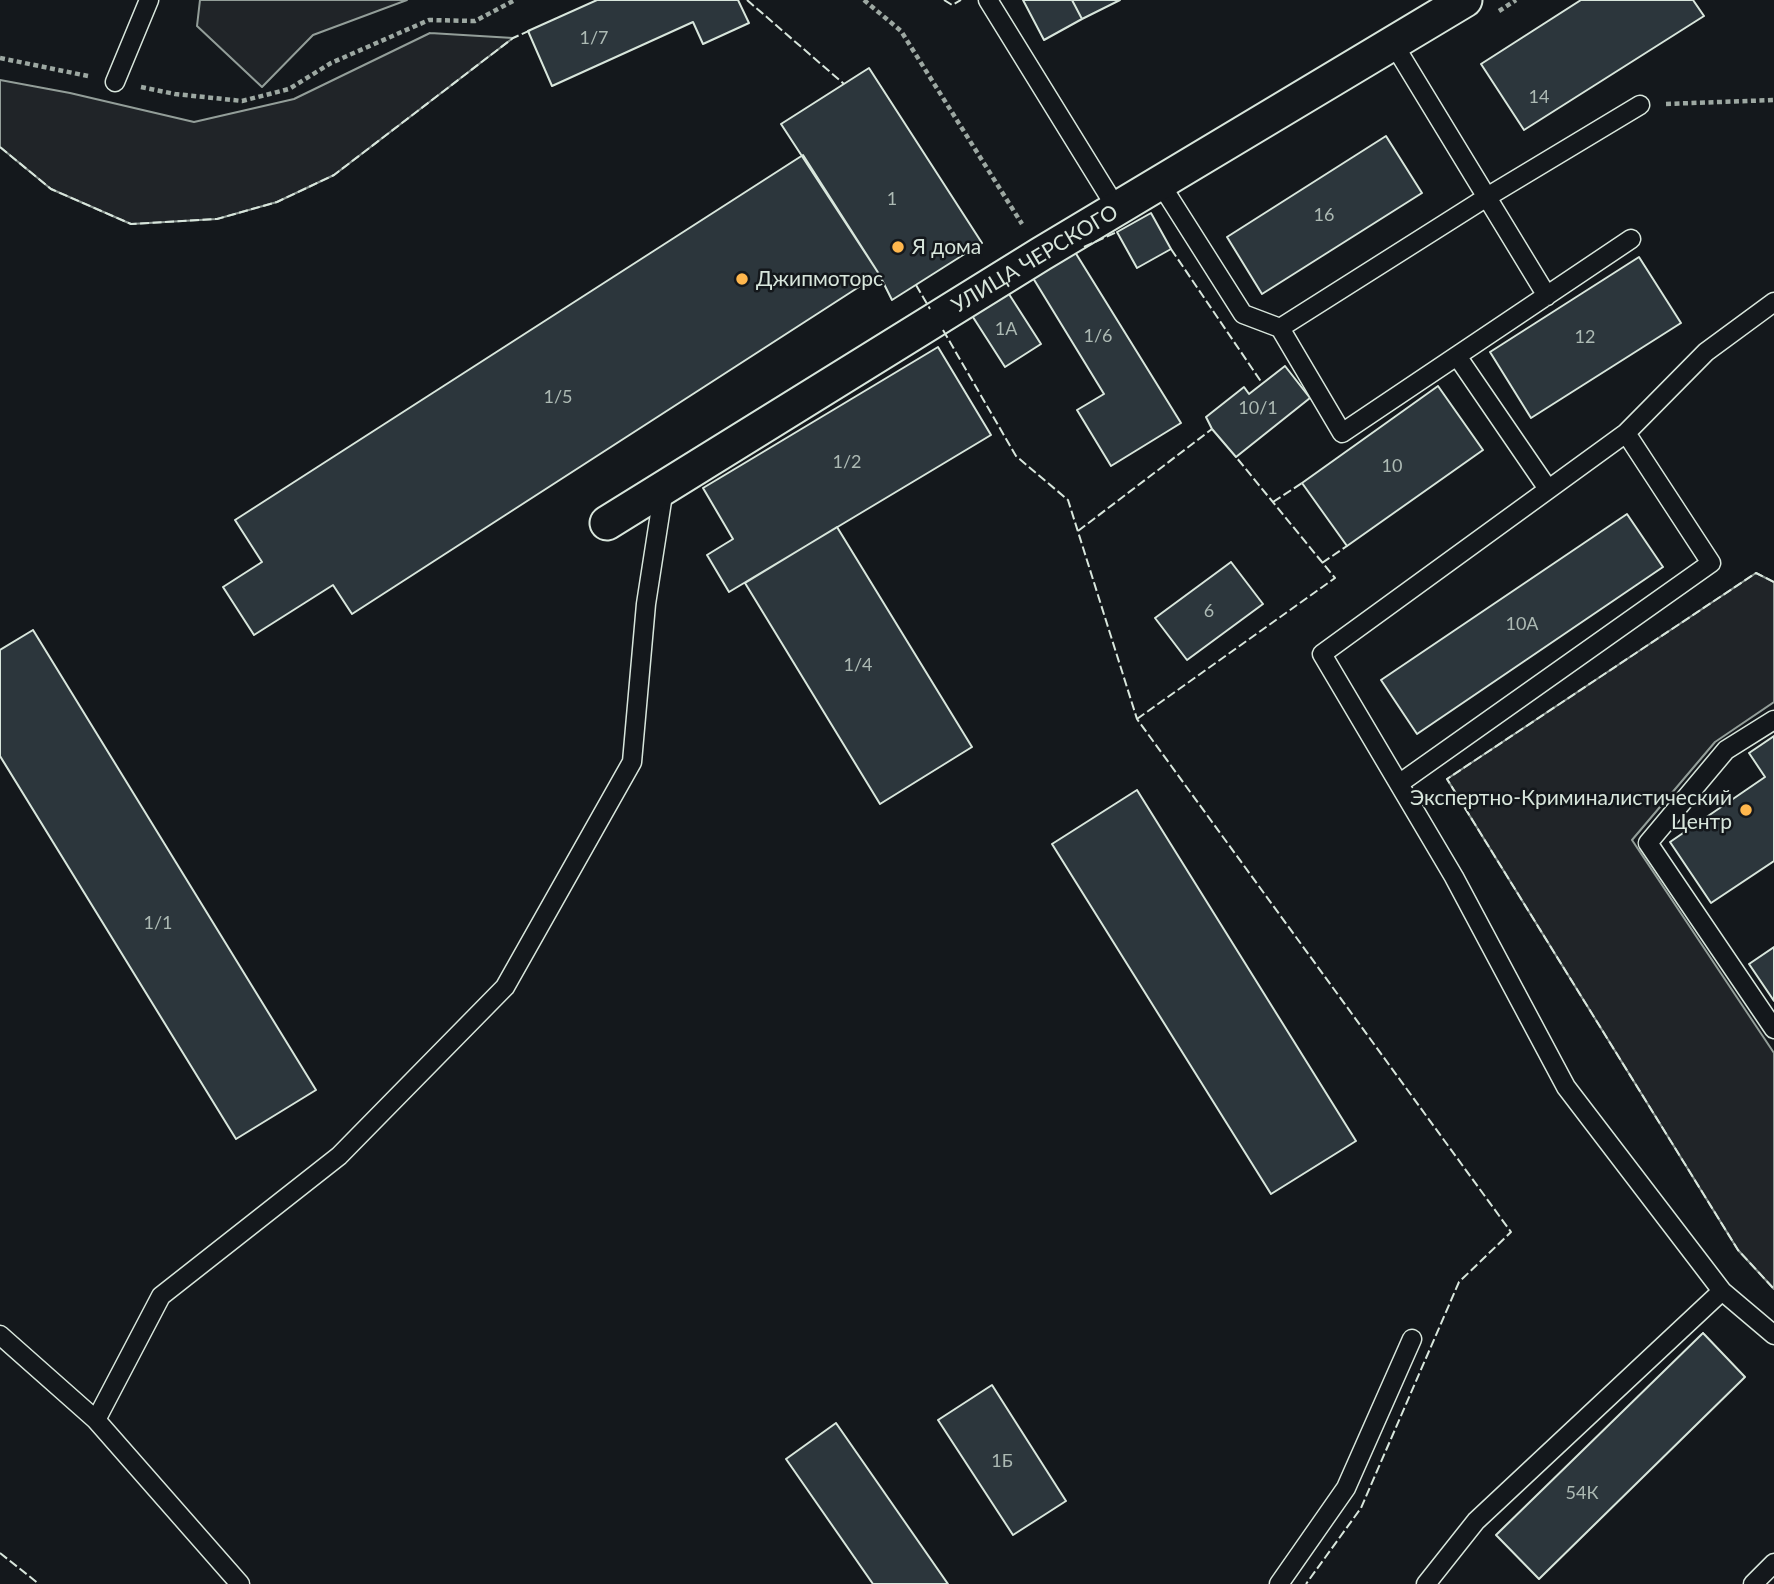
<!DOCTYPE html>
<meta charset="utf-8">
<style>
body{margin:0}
canvas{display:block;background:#14181c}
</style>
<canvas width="1774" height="1584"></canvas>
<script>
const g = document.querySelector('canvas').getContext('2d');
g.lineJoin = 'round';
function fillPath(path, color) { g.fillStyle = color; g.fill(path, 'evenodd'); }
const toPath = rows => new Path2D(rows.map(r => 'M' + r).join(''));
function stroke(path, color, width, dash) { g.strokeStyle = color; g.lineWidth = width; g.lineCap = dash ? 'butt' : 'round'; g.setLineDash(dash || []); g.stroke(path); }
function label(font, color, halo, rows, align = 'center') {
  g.font = font + ' Lato,sans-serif'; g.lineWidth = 5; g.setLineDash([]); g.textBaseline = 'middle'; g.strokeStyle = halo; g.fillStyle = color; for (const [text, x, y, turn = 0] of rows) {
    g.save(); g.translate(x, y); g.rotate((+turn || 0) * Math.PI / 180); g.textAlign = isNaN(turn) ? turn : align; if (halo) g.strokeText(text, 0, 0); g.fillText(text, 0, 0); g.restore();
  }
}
const green = toPath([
 [200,0,407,0,313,35,262,87,197,26,200,0],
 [430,33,513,38,334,175,277,202,217,219,131,224,51,189,0,147,0,80,70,93,194,122,294,99,430,33],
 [1756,573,1774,582,1774,702,1715,742,1632,840,1774,1053,1774,1289,1738,1250,1447,779,1756,573]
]);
const building = toPath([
 [597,0,738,0,749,23,703,44,693,22,552,86,528,31,597,0],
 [1023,0,1072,0,1082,19,1044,40,1023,0],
 [1072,0,1120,0,1082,19,1072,0],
 [1581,0,1693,0,1704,16,1524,130,1481,64,1581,0],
 [869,68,982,243,892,300,879,274,781,124,869,68],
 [1386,136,1422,193,1262,294,1227,237,1386,136],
 [803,155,879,274,352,614,333,585,254,635,223,587,262,562,235,520,803,155],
 [1151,213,1171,249,1137,268,1117,232,1151,213],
 [1075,252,1181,423,1111,466,1077,410,1104,394,1033,278,1075,252],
 [1639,257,1681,323,1531,418,1490,352,1639,257],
 [1007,291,1041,344,1005,367,971,314,1007,291],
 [938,347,991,435,729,592,707,555,733,539,703,488,938,347],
 [1285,366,1310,398,1236,457,1212,429,1206,417,1244,387,1249,394,1285,366],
 [1438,386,1483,450,1347,546,1302,483,1438,386],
 [1627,514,1663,567,1417,734,1381,680,1627,514],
 [837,527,972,747,880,804,745,583,837,527],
 [1231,562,1263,604,1187,660,1155,618,1231,562],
 [33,630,316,1090,236,1139,0,756,0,650,33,630],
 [1774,736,1774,861,1711,903,1670,842,1765,777,1749,753,1774,736],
 [1137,790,1356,1141,1271,1194,1052,844,1137,790],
 [1774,947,1774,1001,1749,964,1774,947],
 [1703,1333,1745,1377,1539,1579,1496,1535,1703,1333],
 [992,1385,1066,1501,1013,1535,938,1420,992,1385],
 [836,1423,948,1584,873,1584,786,1459,836,1423]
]);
const path = toPath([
 [864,0,901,31,1022,224],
 [1499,11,1516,0],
 [0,58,88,76],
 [141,87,175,94,242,101,289,89,331,63,429,20,475,21,515,0],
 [1666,104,1774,100]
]);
const service = toPath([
 [988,0,1117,209],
 [1393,43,1547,296],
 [115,82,149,0],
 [1160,183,1243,314,1280,328,1342,433,1631,239],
 [1774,302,1706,352,1626,433,1322,654,1454,877,1566,1087,1722,1291,1774,1335],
 [1280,328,1487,197,1640,105],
 [1457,356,1548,489],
 [1774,720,1726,750,1648,843,1774,1029],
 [1400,783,1711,563,1626,433],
 [0,1335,96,1420,240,1584],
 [96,1420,161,1296,339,1156,505,987,632,762,646,604,664,488],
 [1279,1584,1346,1488,1412,1339],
 [1426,1584,1476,1521,1722,1291],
 [1753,1584,1774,1563]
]);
const minor = toPath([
 [607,523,1041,254,1465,0]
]);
const fence = toPath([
 [747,0,844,84],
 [944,0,952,5,961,0],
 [0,147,51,189,131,224,217,219,277,202,334,175,513,38,533,29],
 [1084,247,1117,232],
 [1171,249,1262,383],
 [916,285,930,309],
 [943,330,1016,456,1068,500,1137,719,1511,1232,1459,1282,1361,1508,1306,1584],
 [1273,502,1302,483],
 [1078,531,1212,429],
 [1322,563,1347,546],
 [1774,582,1756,573,1447,779,1738,1250,1774,1289],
 [1137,719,1335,578,1236,457],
 [0,1553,39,1584]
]);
const markers = [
 [898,247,7,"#ffb74d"],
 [742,279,7,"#ffb74d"],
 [1746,810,7,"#ffb74d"]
];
const numberNames = [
 ["1/7",594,38],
 ["14",1539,97],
 ["1",892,199],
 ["16",1324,215],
 ["1А",1006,329],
 ["1/6",1098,336],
 ["12",1585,337],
 ["1/5",558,397],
 ["10/1",1258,408],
 ["1/2",847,462],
 ["10",1392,466],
 ["6",1209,611],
 ["10А",1522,624],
 ["1/4",858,665],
 ["1/1",158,923],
 ["1Б",1002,1461],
 ["54К",1582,1493]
];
const poiNames = [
 ["Я дома",912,247],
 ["Джипмоторс",756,279],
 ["Экспертно-Криминалистический",1732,798,"right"],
 ["Центр",1732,822,"right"]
];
const streetNames = [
 ["УЛИЦА ЧЕРСКОГО",1035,259,-31]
];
fillPath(green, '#202428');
stroke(green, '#939e99', 2);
fillPath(building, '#2c363c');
stroke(building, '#d8e6dc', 2);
stroke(service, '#d8e6dc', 21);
stroke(minor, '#d8e6dc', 37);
stroke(path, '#9da8a2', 4.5, [5, 3.5]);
stroke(service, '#14181c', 18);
stroke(minor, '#14181c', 33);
stroke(fence, '#d8e6dc', 2, [9, 3.5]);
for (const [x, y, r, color] of markers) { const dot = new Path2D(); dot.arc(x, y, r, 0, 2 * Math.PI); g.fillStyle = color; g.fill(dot); stroke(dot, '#14181c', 2.5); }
label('18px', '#adbab4', null, numberNames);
label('21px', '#d8e6dc', '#14181c', poiNames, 'left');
label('21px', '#d8e6dc', '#14181c', streetNames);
</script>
